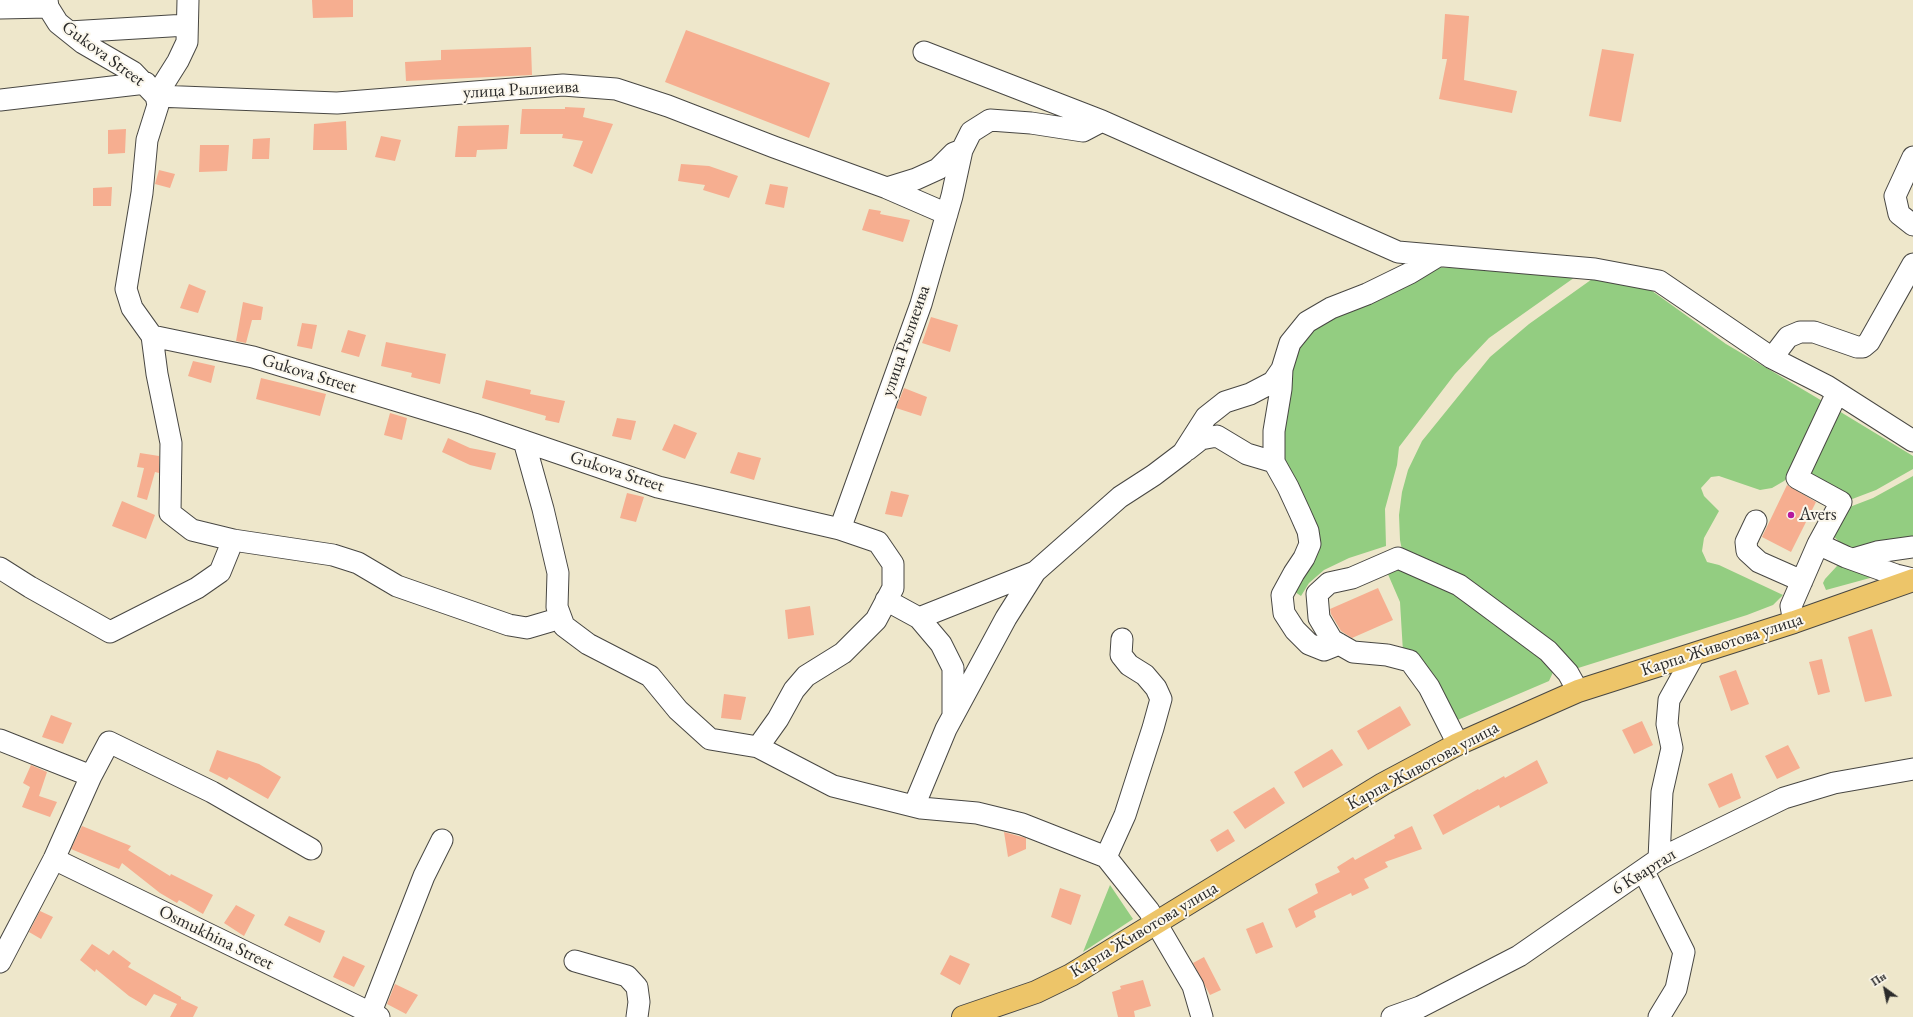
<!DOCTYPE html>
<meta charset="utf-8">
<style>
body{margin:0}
#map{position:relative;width:1913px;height:1017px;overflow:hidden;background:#eee7cb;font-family:"EB Garamond",serif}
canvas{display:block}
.north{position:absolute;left:1865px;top:969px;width:40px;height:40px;-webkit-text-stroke:3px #fbf7ec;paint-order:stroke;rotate:327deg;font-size:11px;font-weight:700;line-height:16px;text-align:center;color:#2b2b2b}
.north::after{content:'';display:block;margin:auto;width:14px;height:18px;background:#2b2b2b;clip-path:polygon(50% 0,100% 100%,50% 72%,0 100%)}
</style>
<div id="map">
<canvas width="1913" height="1017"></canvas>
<div class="north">Пн</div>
</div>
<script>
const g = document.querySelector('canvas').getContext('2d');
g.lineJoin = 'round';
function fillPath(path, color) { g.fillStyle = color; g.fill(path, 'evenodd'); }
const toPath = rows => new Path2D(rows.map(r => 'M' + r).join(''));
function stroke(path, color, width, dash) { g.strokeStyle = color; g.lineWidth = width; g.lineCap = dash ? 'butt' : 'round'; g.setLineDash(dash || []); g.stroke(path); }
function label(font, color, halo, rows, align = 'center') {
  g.font = font + ' "EB Garamond",serif'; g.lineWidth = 4; g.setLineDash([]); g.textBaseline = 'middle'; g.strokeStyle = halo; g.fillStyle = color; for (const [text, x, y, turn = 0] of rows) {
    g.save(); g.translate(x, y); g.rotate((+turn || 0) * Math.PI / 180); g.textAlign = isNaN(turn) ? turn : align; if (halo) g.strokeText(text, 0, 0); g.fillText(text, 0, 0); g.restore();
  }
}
const green = toPath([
 [1437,267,1578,275,1489,338,1455,374,1399,447,1397,465,1385,509,1386,546,1349,558,1324,570,1309,583,1301,596,1295,592,1311,565,1281,460,1294,348,1313,328],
 [1595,277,1641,283,1726,344,1824,402,1793,473,1784,481,1772,488,1760,490,1719,476,1711,477,1701,488,1704,496,1719,511,1704,538,1702,551,1707,562,1719,565,1783,595,1773,605,1747,615,1575,669,1403,555,1400,540,1399,515,1402,492,1408,470,1422,441,1490,357,1529,324],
 [1834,408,1913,456,1913,469,1876,490,1847,501,1801,477],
 [1913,476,1913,542,1849,551,1831,534,1847,508,1873,498],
 [1396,564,1432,579,1529,644,1554,670,1549,681,1453,722,1403,652,1400,602,1387,572],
 [1845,565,1873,572,1870,578,1826,590,1823,583,1825,579,1837,566],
 [1110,885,1133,919,1083,952]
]);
const building = toPath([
 [312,0,353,0,353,17,313,18],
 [1445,14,1469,16,1464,80,1517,91,1512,113,1439,99,1447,59,1442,59],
 [686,30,830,83,809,138,665,82],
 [531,47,532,75,406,81,405,62,441,60,441,50],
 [1602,49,1634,54,1621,122,1589,116],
 [565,107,585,108,583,117,613,124,592,174,573,166,583,141,562,138,563,134,520,134,522,109,565,109],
 [346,121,347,150,313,150,314,124],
 [509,125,507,149,477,150,476,157,455,157,458,126],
 [126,129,125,153,108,154,108,130],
 [381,136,401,140,395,161,375,157],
 [270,138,269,159,252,159,253,139],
 [200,145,229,145,227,171,199,172],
 [681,164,709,166,738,176,729,198,703,190,705,185,678,181],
 [159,170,175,174,170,188,155,184],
 [770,184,788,187,784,208,765,204],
 [112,187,111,206,93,206,93,188],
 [869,209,881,211,880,214,910,220,903,242,862,230],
 [189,284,206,291,198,313,180,308],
 [243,302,263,307,261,320,252,320,246,343,236,341],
 [931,317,958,325,950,352,922,343],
 [302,323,317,325,312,349,297,346],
 [348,330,366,335,359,357,341,352],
 [386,342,446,354,440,384,411,377,412,373,381,366],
 [193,361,215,366,211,383,188,376],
 [261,378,326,394,320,416,256,399],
 [486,380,531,390,530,394,565,401,559,423,545,420,546,416,482,398],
 [904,388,927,397,921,416,896,408],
 [390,413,407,418,402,440,384,435],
 [617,418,636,421,631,440,612,436],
 [674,424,697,433,685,459,662,450],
 [448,438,470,448,496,453,491,470,470,465,442,452],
 [738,452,761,458,754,480,730,473],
 [140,453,159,456,159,473,155,472,147,500,137,497,144,468,137,467],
 [1787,485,1816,502,1791,552,1762,537],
 [891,491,909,495,902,517,885,514],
 [627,493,644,497,636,522,620,518],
 [122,501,155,515,146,539,112,526],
 [1378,588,1393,620,1352,638,1341,631,1331,614,1330,609],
 [810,606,814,635,788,639,785,610],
 [1872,629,1892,696,1865,702,1848,637],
 [1822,659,1830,692,1818,695,1809,662],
 [1736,670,1749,704,1731,711,1719,676],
 [724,694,746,697,741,720,721,718],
 [1400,706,1411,725,1368,750,1357,731],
 [51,715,72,723,63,744,42,737],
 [1642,721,1653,745,1634,754,1622,730],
 [1788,745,1800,768,1777,779,1765,756],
 [1332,749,1343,765,1303,788,1294,772],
 [217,750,259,764,281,777,268,799,229,777,227,780,209,771],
 [1537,760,1548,783,1500,808,1499,805,1443,835,1433,815,1478,789,1479,790,1504,776,1505,778],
 [31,765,47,772,39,796,57,802,50,817,22,807,30,787,23,783],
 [1732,773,1741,798,1719,808,1708,784],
 [1274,787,1285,803,1245,829,1233,812],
 [82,826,131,846,128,850,170,876,171,874,213,895,203,914,179,900,177,903,160,893,122,863,119,869,71,849],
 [1412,826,1422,849,1385,862,1388,867,1364,879,1369,888,1352,896,1351,893,1314,911,1316,917,1296,928,1288,909,1318,893,1315,884,1340,872,1337,867,1353,857,1355,860,1395,838,1394,835],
 [1228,829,1235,841,1217,852,1210,840],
 [1004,832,1026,838,1026,849,1008,857],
 [1060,888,1081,895,1071,925,1051,917],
 [236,905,255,915,244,936,224,923],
 [40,911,53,917,41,939,29,932],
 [289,916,325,931,320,943,284,925],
 [1263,922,1273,947,1256,954,1246,929],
 [92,944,109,955,113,950,131,963,128,967,181,997,181,999,198,1007,193,1017,170,1017,177,1004,154,994,146,1006,129,996,96,969,95,972,80,960],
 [950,955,970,964,960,985,940,974],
 [343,956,365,966,354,987,333,977],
 [1204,957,1221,990,1210,995,1193,963],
 [1143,980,1151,1006,1134,1011,1135,1017,1118,1017,1112,992,1121,989,1120,986],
 [395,984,418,995,406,1014,387,1004]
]);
const minor = toPath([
 [47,0,48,7,58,23,83,43,133,72,156,96,158,105,147,140,142,193,126,289,132,308,152,336,253,357,474,424,658,487,840,529,878,542,893,564,893,588,876,620,843,653,806,676,794,690,778,719,758,747],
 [188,0,187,42,178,61,156,96,337,103,563,85,616,89,668,106,774,147,887,188,916,179,938,169,954,153,962,150,952,196,921,304,840,529],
 [0,8,48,7],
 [69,32,187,25],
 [924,52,1102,121,1398,252,1595,269,1659,281,1772,358,1827,386,1913,441],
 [0,100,146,83],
 [962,150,971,132,990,120,1031,123,1083,131,1102,121],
 [1913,157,1895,196,1899,214,1913,225],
 [887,188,947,214],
 [1772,358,1788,337,1800,332,1814,332,1857,347,1863,347,1869,342,1913,264],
 [524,441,543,509,558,573,557,607,564,626,588,644,650,676,678,710,710,739,758,747,833,786,921,808,977,813,1022,824,1106,857,1149,911,1193,986,1202,1017],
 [1187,450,1201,439,1217,436,1247,454,1274,462,1288,487,1300,513,1308,531,1310,544,1304,558,1294,573,1282,595,1284,613,1295,630,1309,644,1324,650,1339,644],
 [1274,462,1274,431,1281,389,1282,369],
 [1756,521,1746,542,1747,551,1759,562,1802,581],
 [233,540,333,555,358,563,397,586,509,625,527,628,561,618],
 [1818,544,1841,502,1797,478,1837,393],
 [1853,559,1877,552,1913,547],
 [0,568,30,587,110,632,197,588,220,572,233,540,192,530,170,513,171,443,157,374,152,336],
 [886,600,919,618,941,644,953,668,953,713],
 [919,618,1035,572],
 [1794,622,1791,606,1818,544,1846,557,1896,575,1913,579],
 [0,740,91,776],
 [1458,744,1429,687,1410,661,1387,655,1353,652,1332,640,1319,618,1317,594,1329,583,1352,578,1398,558,1459,585,1474,596,1548,651,1568,673,1578,691],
 [914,806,946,729,1006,618,1035,572,1120,497,1154,475,1183,453,1206,417,1225,402,1250,394,1273,382,1282,369,1290,343,1307,322,1331,308,1367,294,1410,273,1438,256],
 [1106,857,1125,815,1153,728,1161,699,1156,688,1145,675,1129,665,1121,655,1122,639],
 [54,859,379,1017],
 [1659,859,1662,792,1672,748,1667,724,1669,700,1694,655],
 [1643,870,1684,952,1676,989,1659,1017],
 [575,961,627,976,637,987,639,1002,637,1017],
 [0,962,54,859,91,776,109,742,212,792,311,849],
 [369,1017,424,876,442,840],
 [1392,1017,1420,1007,1519,956,1659,859,1784,798,1834,783,1913,769]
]);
const major = toPath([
 [963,1017,1036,992,1071,975,1383,784,1458,744,1578,691,1794,622,1913,580]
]);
const markers = [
 [1791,515,4,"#b5179e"]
];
const streetNames = [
 ["Gukova Street",103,54,36],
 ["улица Рылиеива",521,90,-3],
 ["улица Рылиеива",906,341,-71],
 ["Gukova Street",309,374,17],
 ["Gukova Street",617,472,18],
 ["Карпа Животова улица",1722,645,-18],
 ["Карпа Животова улица",1423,766,-28],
 ["6 Квартал",1644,872,-32],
 ["Карпа Животова улица",1144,930,-31],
 ["Osmukhina Street",216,938,26]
];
const poiNames = [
 ["Avers",1799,515]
];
fillPath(green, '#93cd81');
fillPath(building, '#f6ae90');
stroke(minor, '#484743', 23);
stroke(major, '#484743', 24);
stroke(minor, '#fff', 21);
stroke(major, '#edc569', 22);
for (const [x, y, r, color] of markers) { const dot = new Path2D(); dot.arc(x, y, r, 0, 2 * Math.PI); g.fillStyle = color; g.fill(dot); stroke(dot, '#fbf7ec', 1.5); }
label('18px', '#2b2b2b', '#fbf7ec', streetNames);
label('18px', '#2b2b2b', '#fbf7ec', poiNames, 'left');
</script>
